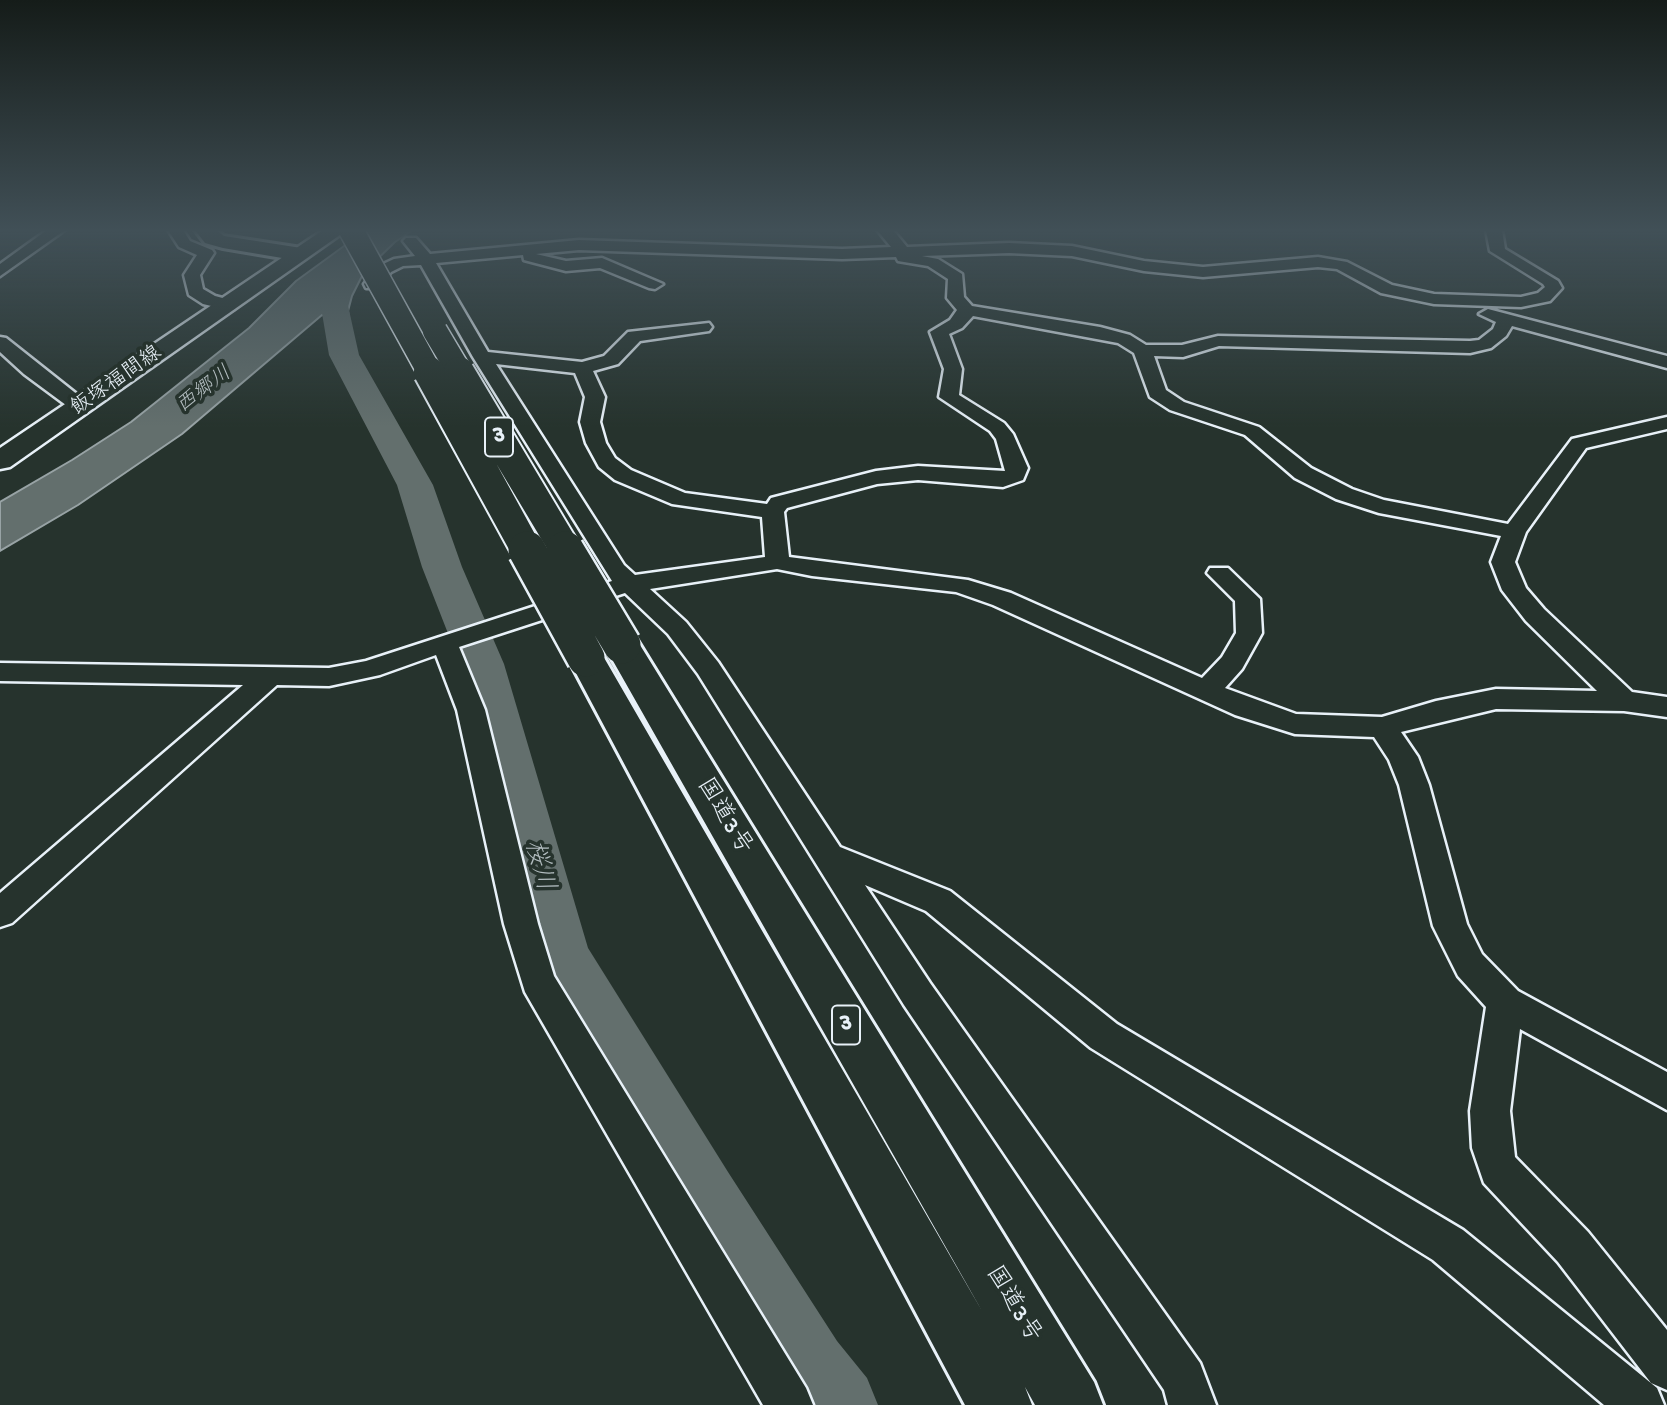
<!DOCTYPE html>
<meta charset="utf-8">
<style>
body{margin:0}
canvas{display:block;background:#26332d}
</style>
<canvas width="1667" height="1405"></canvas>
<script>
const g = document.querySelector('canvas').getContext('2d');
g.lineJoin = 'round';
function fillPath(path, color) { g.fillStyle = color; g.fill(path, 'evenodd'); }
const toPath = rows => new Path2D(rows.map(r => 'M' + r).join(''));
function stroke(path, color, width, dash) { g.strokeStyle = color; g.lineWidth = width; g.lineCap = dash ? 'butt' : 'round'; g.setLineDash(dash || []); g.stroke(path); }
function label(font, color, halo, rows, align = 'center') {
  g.font = font + ' "Gochi Hand","Klee One",sans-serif'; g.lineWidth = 7; g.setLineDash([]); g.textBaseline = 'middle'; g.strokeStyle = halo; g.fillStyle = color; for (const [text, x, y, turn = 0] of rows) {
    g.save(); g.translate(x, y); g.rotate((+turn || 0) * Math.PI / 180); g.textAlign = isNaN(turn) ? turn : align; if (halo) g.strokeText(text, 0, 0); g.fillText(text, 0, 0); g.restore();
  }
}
const water = toPath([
 [366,230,413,230,395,242,364,272,352,296,348,311,351,335,329,340,325,316,322,315,182,434,78,505,0,551,0,502,72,460,131,422,249,328,296,281,366,230]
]);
const river = toPath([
 [330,275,340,277,343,283,359,355,433,485,462,567,504,664,588,948,728,1172,837,1341,867,1378,878,1405,793,1405,680,1220,542,973,534,956,460,664,422,567,397,485,329,355,317,283,320,277,330,275]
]);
const minor = toPath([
 [47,230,65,230,0,276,0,264,47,230],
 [168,230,183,230,190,241,212,250,214,253,200,275,203,289,215,296,234,301,237,305,234,309,228,310,203,304,189,295,184,275,197,255,179,247,168,230],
 [877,230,893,230,907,247,1009,243,1072,246,1144,261,1203,267,1318,257,1347,262,1392,285,1434,294,1521,297,1538,293,1545,287,1543,284,1490,251,1486,230,1502,230,1505,249,1558,281,1562,288,1550,301,1521,307,1434,304,1381,293,1337,269,1318,267,1203,277,1144,271,1072,256,1009,253,922,256,938,259,962,274,964,297,972,306,1100,327,1130,335,1146,345,1182,345,1218,336,1470,341,1479,340,1493,329,1496,322,1479,314,1488,309,1667,356,1667,368,1512,326,1506,336,1491,348,1470,353,1219,346,1183,357,1154,356,1166,390,1184,402,1259,427,1311,468,1352,489,1384,500,1508,524,1572,439,1667,417,1667,429,1586,448,1526,532,1515,562,1526,588,1544,609,1632,692,1667,697,1667,717,1624,711,1496,709,1401,732,1418,757,1429,785,1467,924,1482,954,1518,991,1667,1072,1667,1110,1520,1029,1510,1111,1515,1157,1588,1232,1667,1330,1667,1390,1651,1383,1558,1262,1484,1183,1472,1148,1470,1111,1486,1007,1458,976,1433,926,1399,785,1389,760,1374,737,1295,734,1235,715,993,605,956,592,812,576,777,569,650,589,686,622,718,662,840,847,950,891,1117,1024,1463,1230,1657,1388,1664,1405,1604,1405,1433,1260,1091,1048,926,911,865,885,930,983,1200,1363,1216,1405,1168,1405,1164,1390,904,1005,698,674,668,634,625,593,459,647,485,710,538,924,554,976,806,1388,813,1405,763,1405,525,992,504,924,457,710,436,655,380,675,329,686,277,685,12,923,0,927,0,893,243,685,0,681,0,663,329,668,366,661,612,581,473,357,421,265,403,266,391,272,378,288,366,288,364,284,379,266,394,259,415,256,403,241,406,238,416,238,430,254,579,240,842,249,891,247,877,230],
 [579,250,842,259,896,257,898,261,928,266,948,279,947,298,957,310,950,320,930,332,944,369,939,397,990,431,996,439,1005,471,918,466,876,471,771,498,767,504,685,493,631,470,615,458,606,443,600,422,605,397,593,371,618,364,640,341,709,331,712,327,709,323,628,332,604,356,582,362,488,352,436,263,523,255,524,260,566,271,600,268,649,288,655,289,663,284,602,258,566,261,536,254,579,250],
 [973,316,1118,343,1134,353,1150,397,1170,410,1245,435,1295,478,1336,499,1379,513,1501,536,1491,562,1502,590,1526,621,1597,691,1496,689,1436,701,1382,717,1296,714,1225,688,1242,669,1262,633,1260,599,1228,568,1210,568,1207,573,1235,601,1236,633,1222,657,1202,678,1011,593,968,580,789,557,784,512,787,508,877,484,918,480,1003,487,1023,480,1028,468,1013,434,1004,423,959,395,962,369,949,334,962,328,973,316],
 [496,364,575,373,585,397,580,422,586,443,599,467,615,480,672,504,762,517,765,557,635,575,624,565,496,364],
 [0,337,6,338,88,403,91,407,88,411,74,411,24,374,0,352,0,337]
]);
const major = toPath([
 [323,230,347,230,10,467,0,469,0,448,323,230]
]);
const highway = toPath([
 [195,230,216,230,224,236,308,249,311,254,300,261,223,248,205,243,195,230],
 [622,633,635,637,640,645,1094,1382,1103,1405,1035,1405,1025,1387,1032,1405,965,1405,568,658,573,649,586,646,599,649,982,1311,604,645,609,637,622,633]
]);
const highwayBridgeFar2 = toPath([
 [351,230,430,373],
 [435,331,460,373]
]);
const highwayBridgeFar1 = toPath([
 [429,372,527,551],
 [459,372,566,551]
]);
const highwayBridge = toPath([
 [527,550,586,658],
 [565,550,622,645]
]);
const farStreetnames = [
 ["飯塚福間線",117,382,-35]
];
const farWaternames = [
 ["西郷川",205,391,-37]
];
const shields = [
 [499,437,28],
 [846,1025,28]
];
const shieldNames = [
 ["3",499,437],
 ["3",846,1025]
];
const streetNames = [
 ["国道3号",723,817,59],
 ["国道3号",1012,1305,59]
];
const waterNames = [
 ["桜川",537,866,75]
];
fillPath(water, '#636f6d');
stroke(water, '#98a3a5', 2);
fillPath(river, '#636f6d');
stroke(minor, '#e8f1f8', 5);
stroke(major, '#e8f1f8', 5);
stroke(highway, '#e8f1f8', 6);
fillPath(minor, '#26332d');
fillPath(major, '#26332d');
fillPath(highway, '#26332d');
stroke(highwayBridgeFar2, '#e8f1f8', 27, []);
stroke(highwayBridgeFar1, '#e8f1f8', 34, []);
stroke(highwayBridge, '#e8f1f8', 42, []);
stroke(highwayBridgeFar2, '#26332d', 24);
stroke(highwayBridgeFar1, '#26332d', 30);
stroke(highwayBridge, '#26332d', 37);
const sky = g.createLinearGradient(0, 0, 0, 427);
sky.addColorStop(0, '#151c19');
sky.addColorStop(0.54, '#415057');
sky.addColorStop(1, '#41505700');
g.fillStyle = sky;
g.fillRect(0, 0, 1667, 427);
label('21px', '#e8f1f8', '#26332d', farStreetnames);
label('italic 21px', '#b3bdc0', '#26332d', farWaternames);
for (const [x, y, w] of shields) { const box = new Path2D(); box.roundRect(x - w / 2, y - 19.5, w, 39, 5); g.fillStyle = '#26332d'; g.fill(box); stroke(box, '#e8f1f8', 2); }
label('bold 23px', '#e8f1f8', null, shieldNames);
label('24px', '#e8f1f8', '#26332d', streetNames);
label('italic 26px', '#b3bdc0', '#26332d', waterNames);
</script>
